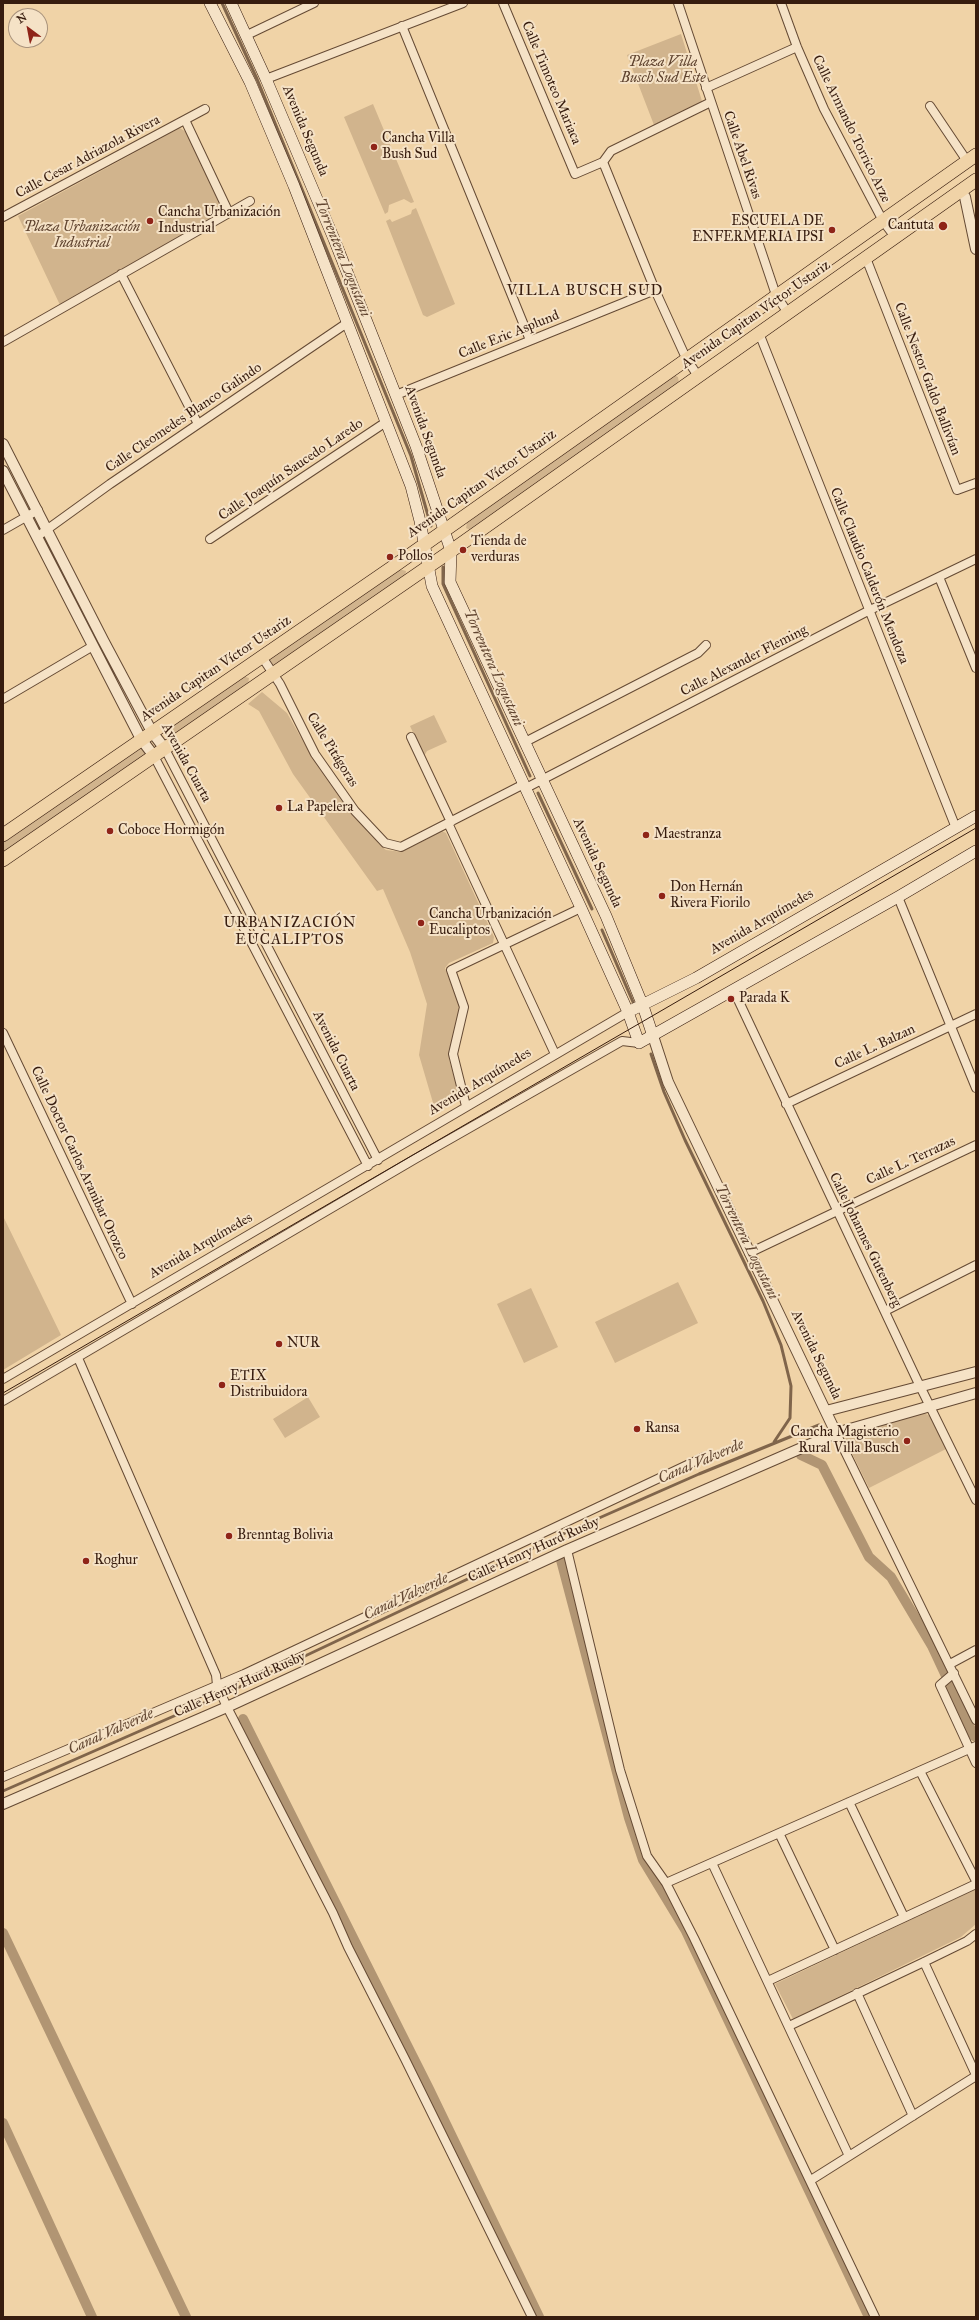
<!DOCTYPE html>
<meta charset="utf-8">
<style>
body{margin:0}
#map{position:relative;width:979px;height:2320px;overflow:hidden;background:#f0d3a7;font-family:"IM FELL Great Primer",serif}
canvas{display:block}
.frame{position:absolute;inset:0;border:4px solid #371c0e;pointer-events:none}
.north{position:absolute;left:8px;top:8px;width:40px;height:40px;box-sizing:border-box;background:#f5e2c6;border:1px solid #a9937c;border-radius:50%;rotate:328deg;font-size:11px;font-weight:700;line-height:16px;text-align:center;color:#371c0e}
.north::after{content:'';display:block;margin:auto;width:14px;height:18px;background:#8f2418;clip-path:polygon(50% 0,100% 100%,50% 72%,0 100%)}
</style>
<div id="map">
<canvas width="979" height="2320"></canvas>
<div class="frame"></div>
<div class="north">N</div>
</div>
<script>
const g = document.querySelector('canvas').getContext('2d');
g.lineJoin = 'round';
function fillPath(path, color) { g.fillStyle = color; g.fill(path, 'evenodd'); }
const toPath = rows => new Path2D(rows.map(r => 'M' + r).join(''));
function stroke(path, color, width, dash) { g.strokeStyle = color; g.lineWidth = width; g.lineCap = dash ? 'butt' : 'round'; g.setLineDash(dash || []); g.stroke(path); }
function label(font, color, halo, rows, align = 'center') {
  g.font = font + ' "IM FELL Great Primer",serif'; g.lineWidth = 4; g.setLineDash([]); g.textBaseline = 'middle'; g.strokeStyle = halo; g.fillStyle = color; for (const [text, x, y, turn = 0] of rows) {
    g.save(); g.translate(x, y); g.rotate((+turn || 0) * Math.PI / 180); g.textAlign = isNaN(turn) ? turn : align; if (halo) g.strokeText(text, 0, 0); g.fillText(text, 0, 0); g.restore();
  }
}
const green = toPath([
 [681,34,702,101,696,106,654,125,627,55],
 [373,104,414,202,411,203,404,199,389,205,388,212,385,214,344,117],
 [180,128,186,132,221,205,216,217,60,305,18,216],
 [416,208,455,304,427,317,423,315,386,221,390,219,392,222,411,214,412,210],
 [672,374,678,377,679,383,470,530,466,528,467,523],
 [399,569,406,571,405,577,277,665,273,665,270,660,272,656],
 [243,676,249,678,248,685,174,736,168,732,168,728],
 [262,692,287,713,308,750,346,803,379,844,386,850,402,852,442,831,446,833,494,937,493,943,449,963,445,968,460,1008,449,1059,460,1098,436,1113,419,1055,427,1004,410,952,383,889,377,891,293,774,259,711,248,704],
 [434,715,447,742,427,751,424,756,410,726],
 [139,748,143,748,146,754,3,854,3,843],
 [3,1216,61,1335,3,1370],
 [678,1282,698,1323,615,1363,595,1322],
 [531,1288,558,1347,524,1363,497,1304],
 [308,1397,320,1417,285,1438,273,1419],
 [922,1412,930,1416,946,1449,869,1488,846,1441,845,1435],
 [976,1889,976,1924,961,1937,793,2019,775,1984]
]);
const stream = toPath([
 [222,3,257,79,411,456,431,526],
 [443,567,443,584,447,593,530,776],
 [538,793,592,909],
 [602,930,633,1002],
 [651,1054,664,1092,685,1140,763,1301,781,1345,791,1386,790,1418,774,1442],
 [3,1791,231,1691,565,1533,699,1474,819,1425]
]);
const canal = toPath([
 [801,1455,822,1465,869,1557,891,1577,932,1646,974,1736],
 [561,1560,629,1818,643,1860,686,1931,869,2317],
 [243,1719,429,2089,539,2317],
 [3,1933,186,2317],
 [3,2123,92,2317]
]);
const minor = toPath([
 [503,3,575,174,603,162,611,151,711,102],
 [678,3,776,295,788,313],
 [781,3,797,47,824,109,883,221,895,237],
 [402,26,530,340],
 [247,35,314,3],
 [266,79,463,3],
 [706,88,797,47],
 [930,106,967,161],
 [185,120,229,213],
 [603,162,655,290,686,358,698,376],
 [3,217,205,109],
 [866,258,957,490,976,483],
 [121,274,198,424],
 [759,333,956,828],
 [3,342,250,201],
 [396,395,655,290],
 [3,530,38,510],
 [38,536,110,484,347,323],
 [210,539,386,422],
 [939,577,976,668],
 [262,657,280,684,315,754,355,811,385,843,401,847,524,784],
 [3,699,93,646],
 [411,737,451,822],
 [525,742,698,653,706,645],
 [165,749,378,1160],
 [154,756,368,1166],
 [526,788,868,611,976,559],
 [448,823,555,1054],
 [898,897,976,1088],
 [734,991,917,1380,976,1500],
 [3,1033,132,1304],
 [786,1104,976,1014],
 [466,1106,453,1054,464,1007,451,970,581,908],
 [749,1253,976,1145],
 [885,1311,976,1265],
 [78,1358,216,1675,217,1685,227,1707,333,1913,348,1947,405,2059,532,2317],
 [3,1379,628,1012],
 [3,1401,415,1159,622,1041,639,1043],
 [836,1433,976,1720],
 [567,1550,620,1770,647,1856,666,1883,694,1938,875,2317],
 [950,1664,976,1650],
 [954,1673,940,1685,976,1763],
 [920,1771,976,1881],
 [3,1777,244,1674,704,1457],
 [849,1802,904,1917],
 [779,1833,835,1950],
 [712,1863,849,2156],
 [666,1883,976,1746],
 [924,1962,976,2075],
 [768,1981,976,1884],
 [857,1993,913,2116],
 [789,2026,924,1962,967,1941,976,1934],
 [811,2180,976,2076]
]);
const tertiary = toPath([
 [961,191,965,197,976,249],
 [3,444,103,640,152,732,165,749],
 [3,471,141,739,154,756],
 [653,1036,668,1082,836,1433],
 [826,1411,976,1372],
 [3,1804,227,1707,567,1550,836,1433,976,1393]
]);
const secondary = toPath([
 [210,3,250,82,294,186,411,486,420,521,432,586,581,908,628,1012,639,1043,898,897,976,851],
 [231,3,266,79,334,239,416,446,451,551,450,582,606,916,643,1006,653,1036],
 [628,1012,696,978,976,816]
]);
const primary = toPath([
 [3,835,397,564,976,155],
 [3,860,451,551,976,180]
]);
const tram = toPath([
 [3,1393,976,828]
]);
const markers = [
 [374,147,4,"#8f2418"],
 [150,221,4,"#8f2418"],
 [943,226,5,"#8f2418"],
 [832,230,4,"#8f2418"],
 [463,550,4,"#8f2418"],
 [390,557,4,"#8f2418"],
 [279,808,4,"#8f2418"],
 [110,831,4,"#8f2418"],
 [646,835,4,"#8f2418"],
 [662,896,4,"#8f2418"],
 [421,923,4,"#8f2418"],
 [731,999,4,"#8f2418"],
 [279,1344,4,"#8f2418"],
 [222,1385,4,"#8f2418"],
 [637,1429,4,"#8f2418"],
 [907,1441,4,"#8f2418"],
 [229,1536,4,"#8f2418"],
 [86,1561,4,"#8f2418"]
];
const parkNames = [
 ["Plaza Villa",663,63],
 ["Busch Sud Este",663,79],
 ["Plaza Urbanización",82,228],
 ["Industrial",82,244]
];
const streetNames = [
 ["Calle Timoteo Mariaca",551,83,67],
 ["Calle Armando Torrico Arze",851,129,64],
 ["Avenida Segunda",305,131,67],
 ["Calle Abel Rivas",742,155,71],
 ["Calle Cesar Adriazola Rivera",88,157,-28],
 ["Avenida Capitan Víctor Ustariz",756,315,-35],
 ["Calle Eric Asplund",509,335,-22],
 ["Calle Nestor Galdo Ballivían",927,379,69],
 ["Calle Cleomedes Blanco Galindo",184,418,-34],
 ["Avenida Segunda",425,432,70],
 ["Calle Joaquín Saucedo Laredo",291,470,-34],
 ["Avenida Capitan Víctor Ustariz",482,484,-35],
 ["Calle Claudio Calderón Mendoza",869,576,68],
 ["Calle Alexander Fleming",744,661,-27],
 ["Avenida Capitan Víctor Ustariz",216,669,-34],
 ["Calle Pitágoras",332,750,58],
 ["Avenida Cuarta",186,763,61],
 ["Avenida Segunda",597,863,65],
 ["Avenida Arquímedes",762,922,-30],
 ["Calle L. Balzan",875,1047,-25],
 ["Avenida Cuarta",336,1051,63],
 ["Avenida Arquímedes",480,1082,-31],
 ["Calle L. Terrazas",911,1161,-25],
 ["Calle Doctor Carlos Aranibar Orozco",79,1163,65],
 ["Calle Johannes Gutenberg",865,1240,64],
 ["Avenida Arquímedes",201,1246,-30],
 ["Avenida Segunda",816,1355,64],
 ["Calle Henry Hurd Rusby",534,1550,-24],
 ["Calle Henry Hurd Rusby",240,1685,-24]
];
const poiNames = [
 ["Cancha Villa",382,139],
 ["Bush Sud",382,155],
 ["Cancha Urbanización",158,213],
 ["Industrial",158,229],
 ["ESCUELA DE",824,222,"right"],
 ["ENFERMERIA IPSI",824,238,"right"],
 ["Cantuta",934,226,"right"],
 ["Tienda de",471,542],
 ["verduras",471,558],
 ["Pollos",398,557],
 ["La Papelera",287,808],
 ["Coboce Hormigón",118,831],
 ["Maestranza",654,835],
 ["Don Hernán",670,888],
 ["Rivera Fiorilo",670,904],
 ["Cancha Urbanización",429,915],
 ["Eucaliptos",429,931],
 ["Parada K",739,999],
 ["NUR",287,1344],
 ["ETIX",230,1377],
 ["Distribuidora",230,1393],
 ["Ransa",645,1429],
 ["Cancha Magisterio",899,1433,"right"],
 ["Rural Villa Busch",899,1449,"right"],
 ["Brenntag Bolivia",237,1536],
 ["Roghur",94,1561]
];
const waterNames = [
 ["Torrentera Logustani",342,258,68],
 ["Torrentera Logustani",493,668,66],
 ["Torrentera Logustani",746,1242,64],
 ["Canal Valverde",701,1462,-23],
 ["Canal Valverde",406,1597,-25],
 ["Canal Valverde",111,1732,-24]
];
const neighbourhoodNames = [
 ["VILLA BUSCH SUD",585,291],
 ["URBANIZACIÓN",290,923],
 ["EUCALIPTOS",290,940]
];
fillPath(green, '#d1b48d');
stroke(stream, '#80654b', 3);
stroke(canal, '#b19573', 10);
stroke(minor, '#654a34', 10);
stroke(tertiary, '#654a34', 12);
stroke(secondary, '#371c0e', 12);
stroke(primary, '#371c0e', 14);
stroke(minor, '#f5e2c6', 8);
stroke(tertiary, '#f5e2c6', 10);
stroke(secondary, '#f5e2c6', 11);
stroke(primary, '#f0d3a7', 13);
stroke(tram, '#371c0e', 1);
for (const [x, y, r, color] of markers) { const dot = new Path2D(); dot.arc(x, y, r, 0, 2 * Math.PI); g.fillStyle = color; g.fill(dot); stroke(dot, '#f5e2c6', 1.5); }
label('italic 14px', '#5e422e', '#f5e2c6', parkNames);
label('14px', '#371c0e', '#f5e2c6', streetNames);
label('14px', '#371c0e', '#f5e2c6', poiNames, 'left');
label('italic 15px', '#624631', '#f5e2c6', waterNames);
g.letterSpacing = '1px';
label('15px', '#371c0e', '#f5e2c6', neighbourhoodNames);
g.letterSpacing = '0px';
</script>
